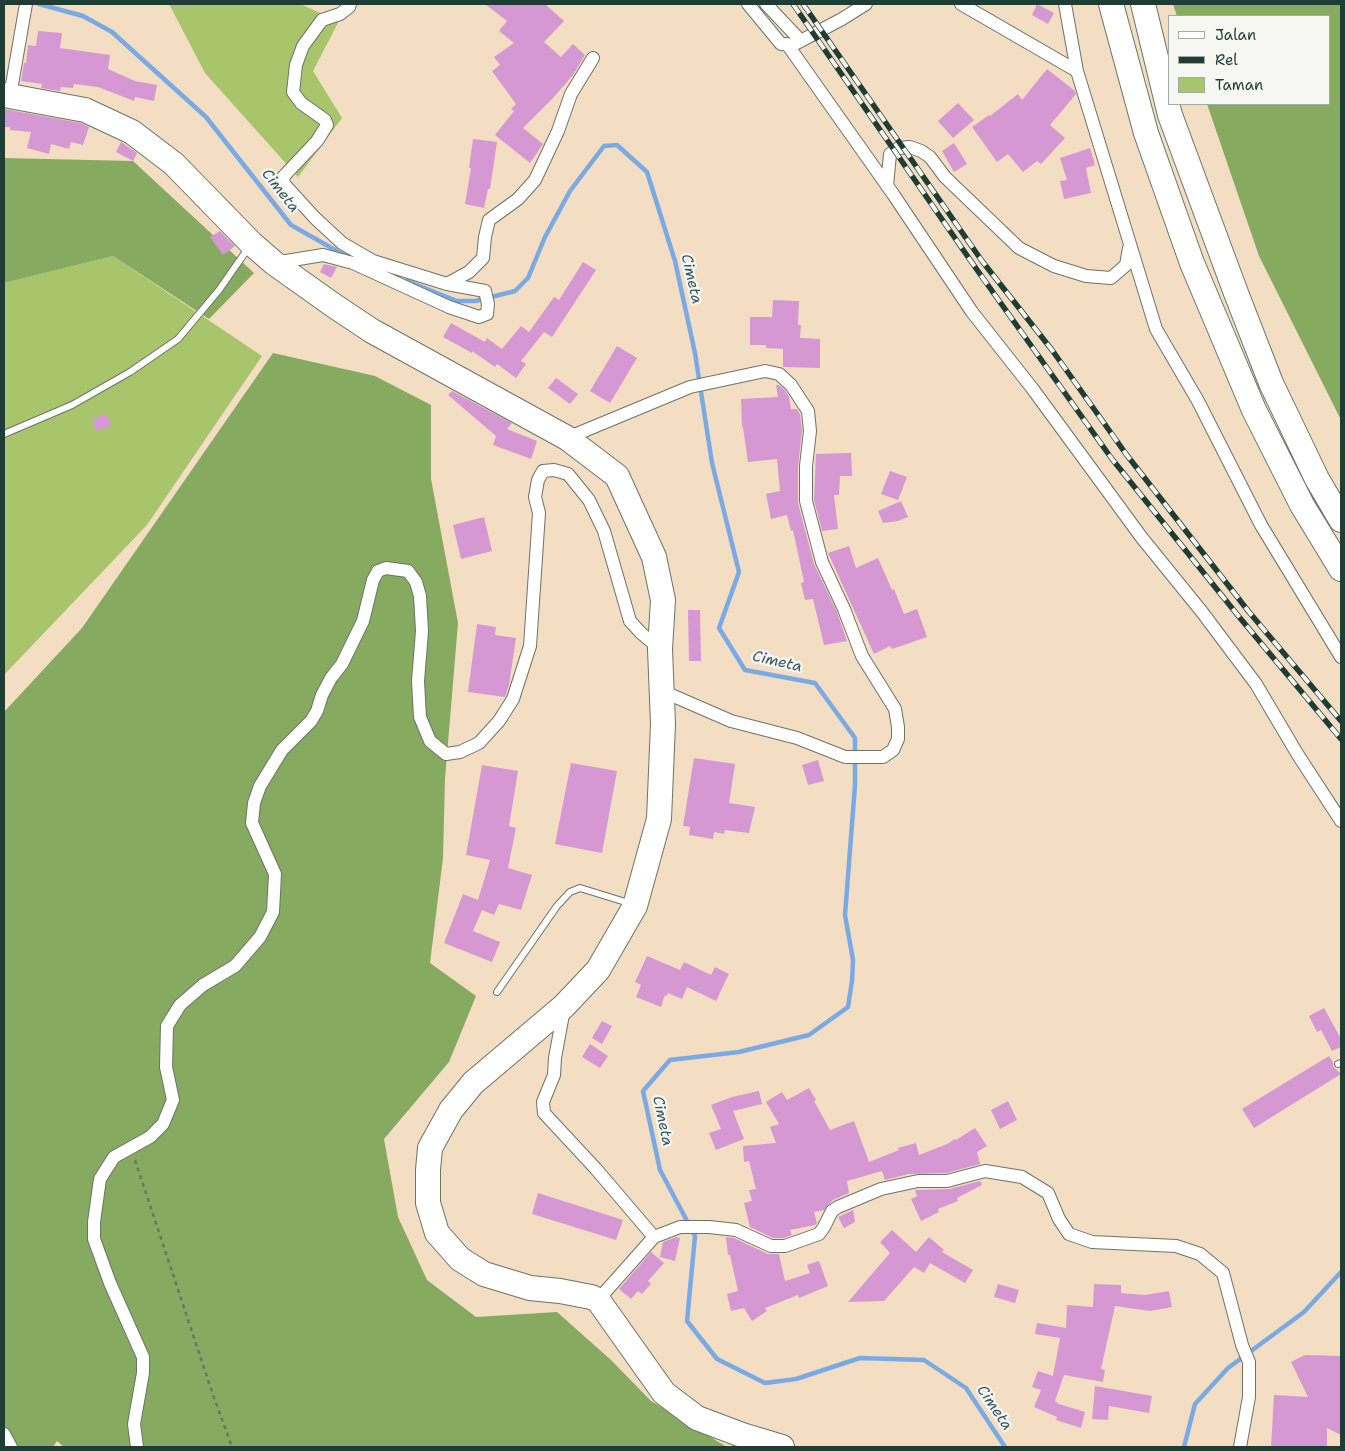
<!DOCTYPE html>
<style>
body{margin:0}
#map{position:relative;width:1345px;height:1451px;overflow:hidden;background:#f3dec3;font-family:"Shantell Sans",sans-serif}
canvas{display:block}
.frame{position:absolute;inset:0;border:5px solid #1f3d34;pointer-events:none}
.legend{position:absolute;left:1168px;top:15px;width:162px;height:90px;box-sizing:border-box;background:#f6f6f2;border:1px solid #a0aca6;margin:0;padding:6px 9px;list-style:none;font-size:15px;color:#1f3d34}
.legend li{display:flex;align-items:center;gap:10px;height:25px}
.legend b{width:25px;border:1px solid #a0aca6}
</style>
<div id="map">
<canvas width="1345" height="1451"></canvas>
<div class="frame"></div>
<ul class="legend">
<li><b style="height:6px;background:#fff"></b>Jalan</li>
<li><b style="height:6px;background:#1f3d34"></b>Rel</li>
<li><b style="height:14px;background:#a9c56c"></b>Taman</li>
</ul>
</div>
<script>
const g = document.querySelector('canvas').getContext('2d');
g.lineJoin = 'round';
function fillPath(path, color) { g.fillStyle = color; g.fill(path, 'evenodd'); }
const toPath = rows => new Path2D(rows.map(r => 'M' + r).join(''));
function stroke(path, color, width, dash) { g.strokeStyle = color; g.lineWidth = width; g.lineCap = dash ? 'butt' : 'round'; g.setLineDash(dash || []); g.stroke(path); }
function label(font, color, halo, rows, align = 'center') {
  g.font = font + ' "Shantell Sans",sans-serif'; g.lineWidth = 4.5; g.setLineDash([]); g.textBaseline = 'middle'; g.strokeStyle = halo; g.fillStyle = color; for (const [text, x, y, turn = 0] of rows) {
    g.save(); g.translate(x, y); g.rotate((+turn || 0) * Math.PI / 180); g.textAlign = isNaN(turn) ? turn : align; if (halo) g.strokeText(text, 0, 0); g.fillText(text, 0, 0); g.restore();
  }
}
const green = toPath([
 [169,4,300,4,339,21,313,71,342,118,298,177,205,73],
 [113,256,262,356,147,525,4,675,4,283]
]);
const forest = toPath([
 [1173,4,1341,4,1341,420,1259,256,1207,104,1329,104,1329,16,1177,16],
 [4,158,133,161,254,273,209,319,113,256,4,283],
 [273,353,375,376,431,405,431,479,458,623,445,779,443,858,430,963,476,996,449,1062,384,1139,398,1217,427,1280,476,1317,557,1312,611,1360,651,1401,727,1447,64,1447,57,1441,53,1447,4,1447,4,712,82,628]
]);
const stream = toPath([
 [39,4,83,16,112,32,206,117,291,225,344,255],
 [407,281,457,301,475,301,515,291,528,278,545,237,570,191,604,146,617,145,647,172,675,261,695,353,712,463,739,572,719,628,745,670,815,683,855,738,855,785,845,915,853,960,852,981,848,1007,809,1035,739,1052,670,1060,643,1091,660,1170,695,1236,687,1321,717,1359,765,1383,796,1379,860,1358,924,1360,966,1388,1005,1447],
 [1184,1447,1195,1404,1228,1368,1304,1312,1341,1272]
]);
const building = toPath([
 [485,4,545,4,564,21,544,42,561,57,573,44,585,55,573,75,553,98,523,128,543,144,530,163,495,135,514,111,511,109,516,104,492,71,500,65,494,57,514,43,499,31,507,21],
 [1037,4,1054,13,1048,24,1032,15],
 [38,31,62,33,60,48,110,55,108,69,135,81,157,85,154,101,135,97,134,101,98,87,74,84,73,88,61,87,60,91,41,88,42,84,21,81,24,63,26,63,28,45,36,46],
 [1047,69,1075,91,1076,94,1050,125,1065,138,1041,164,1037,161,1023,172,1008,154,997,162,972,127,989,115,990,116,1018,94,1022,100],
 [958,103,974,120,953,138,938,121],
 [4,109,81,123,89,127,83,145,71,142,69,149,51,144,49,154,27,148,31,132,10,130,10,127,4,127],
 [473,139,497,142,490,189,488,189,484,208,465,204,471,168,469,168],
 [121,142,137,153,133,161,116,152],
 [954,143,967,164,954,172,942,151],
 [1090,148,1095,165,1086,168,1091,193,1064,199,1060,181,1067,180,1060,158],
 [220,231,235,246,223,255,210,237],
 [583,262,596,270,552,337,544,332,521,361,526,364,516,378,497,364,495,367,472,351,472,353,443,337,451,323,485,342,487,338,502,349,521,326,529,332,554,297,559,300],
 [324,264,337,267,331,278,320,272],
 [773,300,799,301,798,325,801,325,800,338,820,339,820,368,783,367,783,349,766,348,766,345,750,345,750,317,772,317],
 [617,346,637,358,610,403,590,391],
 [556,378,578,394,570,404,548,388],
 [776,385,779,385,785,390,789,397,791,409,797,409,800,414,802,431,798,466,798,503,814,564,837,612,847,641,824,645,813,599,805,600,801,583,804,582,793,530,791,531,787,515,771,519,766,494,780,491,777,459,748,462,743,427,742,427,741,399,778,397],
 [452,391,512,423,507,429,537,441,531,459,493,445,496,436,448,395],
 [107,414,111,426,96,431,92,419],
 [851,453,852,476,840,476,839,495,834,495,838,529,822,531,814,500,816,454],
 [890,471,907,477,898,500,881,494],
 [901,501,908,517,898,521,883,523,878,511],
 [484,517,492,551,461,559,453,525],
 [849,546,856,568,878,558,892,590,894,589,904,614,917,609,927,637,892,649,890,646,874,654,828,553],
 [688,610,700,610,701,661,689,661],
 [477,624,496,627,495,635,516,638,509,685,505,697,468,692],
 [694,758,735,764,729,803,755,807,749,833,725,830,724,834,714,832,713,839,689,835,690,827,683,826],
 [818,760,824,781,808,785,802,765],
 [571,763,617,771,602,853,555,844],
 [482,765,518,771,509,826,516,828,508,868,532,875,521,910,499,904,494,915,482,910,473,931,500,942,492,962,444,943,463,894,478,900,490,860,466,855],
 [647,956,680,970,684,962,711,975,715,967,729,974,716,1001,687,987,682,999,668,993,667,996,665,995,661,1007,636,997,641,985,635,982],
 [1324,1008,1341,1039,1341,1047,1332,1051,1321,1030,1317,1032,1309,1016],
 [602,1021,612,1026,602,1044,592,1038],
 [590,1044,608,1056,600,1068,582,1057],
 [1329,1056,1333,1062,1333,1066,1341,1074,1254,1128,1242,1109],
 [809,1088,816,1100,814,1101,830,1130,854,1121,869,1162,899,1150,898,1148,916,1143,919,1155,947,1144,955,1139,956,1140,975,1128,987,1146,977,1152,980,1164,946,1173,909,1174,885,1180,882,1171,847,1181,849,1193,833,1200,824,1210,814,1212,817,1223,815,1225,790,1230,792,1235,784,1238,773,1238,750,1227,744,1203,752,1201,749,1190,756,1189,749,1161,744,1162,743,1146,776,1143,770,1127,779,1124,766,1102,782,1092,787,1100],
 [759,1091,762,1104,733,1111,744,1139,716,1150,709,1133,721,1129,711,1105,732,1097],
 [1008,1101,1017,1120,1000,1129,991,1110],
 [980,1181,982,1185,957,1198,958,1201,938,1209,939,1212,921,1221,911,1199,917,1196,915,1190,949,1189],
 [538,1193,623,1220,616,1240,532,1214],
 [853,1210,855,1222,844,1228,838,1217],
 [892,1230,916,1252,929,1237,944,1250,942,1252,973,1270,965,1283,930,1263,924,1273,914,1267,884,1301,848,1302,890,1253,880,1242],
 [676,1237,680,1238,675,1261,660,1257,663,1242],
 [726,1237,734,1238,768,1254,779,1254,785,1281,810,1273,807,1265,819,1261,828,1286,799,1298,798,1295,765,1308,767,1311,752,1321,744,1308,731,1311,727,1294,738,1291,730,1255,728,1255],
 [651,1252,664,1263,648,1281,651,1284,642,1294,638,1291,631,1299,619,1289],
 [998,1284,1019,1290,1015,1303,994,1297],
 [1094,1284,1121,1285,1121,1293,1145,1295,1169,1291,1172,1307,1150,1311,1115,1306,1101,1369,1105,1370,1103,1382,1064,1375,1055,1401,1059,1404,1085,1412,1081,1428,1056,1420,1057,1417,1034,1407,1041,1390,1032,1387,1038,1371,1053,1376,1060,1338,1035,1334,1037,1323,1066,1328,1067,1305,1093,1307],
 [1305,1355,1341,1356,1341,1435,1327,1428,1327,1447,1271,1447,1274,1395,1308,1397,1291,1362],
 [1095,1386,1152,1396,1149,1413,1109,1406,1108,1420,1092,1419]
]);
const path = toPath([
 [135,1160,211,1389,232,1447]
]);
const lane = toPath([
 [4,434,72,405,130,372,178,339,219,290,249,247],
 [497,992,557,906,570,892,580,888,632,904],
 [1338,1064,1341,1063]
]);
const street = toPath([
 [350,4,349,7,340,14,322,20,303,46,296,65,293,92,301,103,325,120,327,125,317,141,283,177,284,184,315,218,342,243,373,261,447,284],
 [748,4,781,44,793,45,842,19,866,4],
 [766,4,801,41],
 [961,4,1077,71],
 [1065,4,1077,71,1156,329,1198,401,1261,525,1341,657],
 [787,44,893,194,972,312,1032,388,1142,538,1202,612,1256,684,1298,755,1341,821],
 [10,96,26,4],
 [887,186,890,154,899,148,910,147,921,151,930,157,945,177,1019,248,1054,266,1086,276,1111,278,1126,265,1129,248],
 [274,263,323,255,353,263,449,307,479,317,487,314,488,304,485,291,447,284,469,272,483,258,485,237,489,220,518,199,535,180,558,131,571,94,593,58],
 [567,438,690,387,765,371,779,374,791,385,808,411,810,431,806,466,806,501,822,562,844,609,862,656,895,709,898,727,898,739,893,750,883,757,845,757,797,738,731,721,662,691],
 [564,1009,555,1058,554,1075,543,1102,544,1113,596,1169,654,1237],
 [598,1300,654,1237,680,1227,709,1227,736,1230,771,1246,785,1246,819,1234,824,1227,832,1211,838,1207,881,1189,918,1181,947,1181,985,1171,1022,1177,1048,1193,1059,1219,1069,1234,1092,1242,1176,1246,1200,1254,1223,1273,1242,1345,1249,1362,1249,1397,1240,1447],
 [4,1434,11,1447],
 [137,1447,134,1424,143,1373,143,1357,110,1283,94,1239,94,1222,100,1179,114,1157,150,1137,163,1124,173,1100,166,1067,167,1026,180,1005,203,985,235,966,260,937,273,912,275,874,252,823,254,803,260,786,282,750,311,721,317,711,322,695,331,678,342,664,363,621,373,580,378,571,386,568,408,571,416,582,420,596,422,631,418,681,420,717,430,741,446,754,460,752,479,743,499,721,513,699,530,646,539,513,535,497,538,480,543,471,554,470,568,474,589,500,604,531,630,621,641,633,660,649]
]);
const highway = toPath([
 [1111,4,1146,133,1192,263,1254,410,1302,505,1341,569],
 [1143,4,1170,115,1236,293,1271,383,1317,479,1341,520],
 [4,95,85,110,132,132,174,164,251,243,274,263,333,305,372,331,567,438,617,476,654,557,663,600,660,649,663,724,659,819,635,906,598,970,564,1006,473,1083,451,1110,430,1148,428,1170,428,1203,437,1233,460,1259,484,1274,530,1288,560,1291,591,1297,598,1300,664,1393,697,1418,742,1435,782,1447]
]);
const rail = toPath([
 [793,4,975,267,1112,459,1240,618,1341,739],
 [803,4,982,261,1052,350,1126,454,1249,612,1341,721]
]);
const waterNames = [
 ["Cimeta",280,191,52],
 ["Cimeta",691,279,77],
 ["Cimeta",777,662,13],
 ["Cimeta",662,1121,78],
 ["Cimeta",994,1408,56]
];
fillPath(green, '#a9c56c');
fillPath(forest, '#86aa60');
stroke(stream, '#7aaae4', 4.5);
fillPath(building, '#d698d2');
stroke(lane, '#697566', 8);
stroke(street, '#697566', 14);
stroke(highway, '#697566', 26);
stroke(path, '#697566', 2.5, [4, 4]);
stroke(lane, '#fff', 6);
stroke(street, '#fff', 12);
stroke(highway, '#fff', 24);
stroke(rail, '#1f3d34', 5.5);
stroke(rail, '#f6f6f2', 4, [11]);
label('italic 15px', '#365860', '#f6f6f2', waterNames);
</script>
